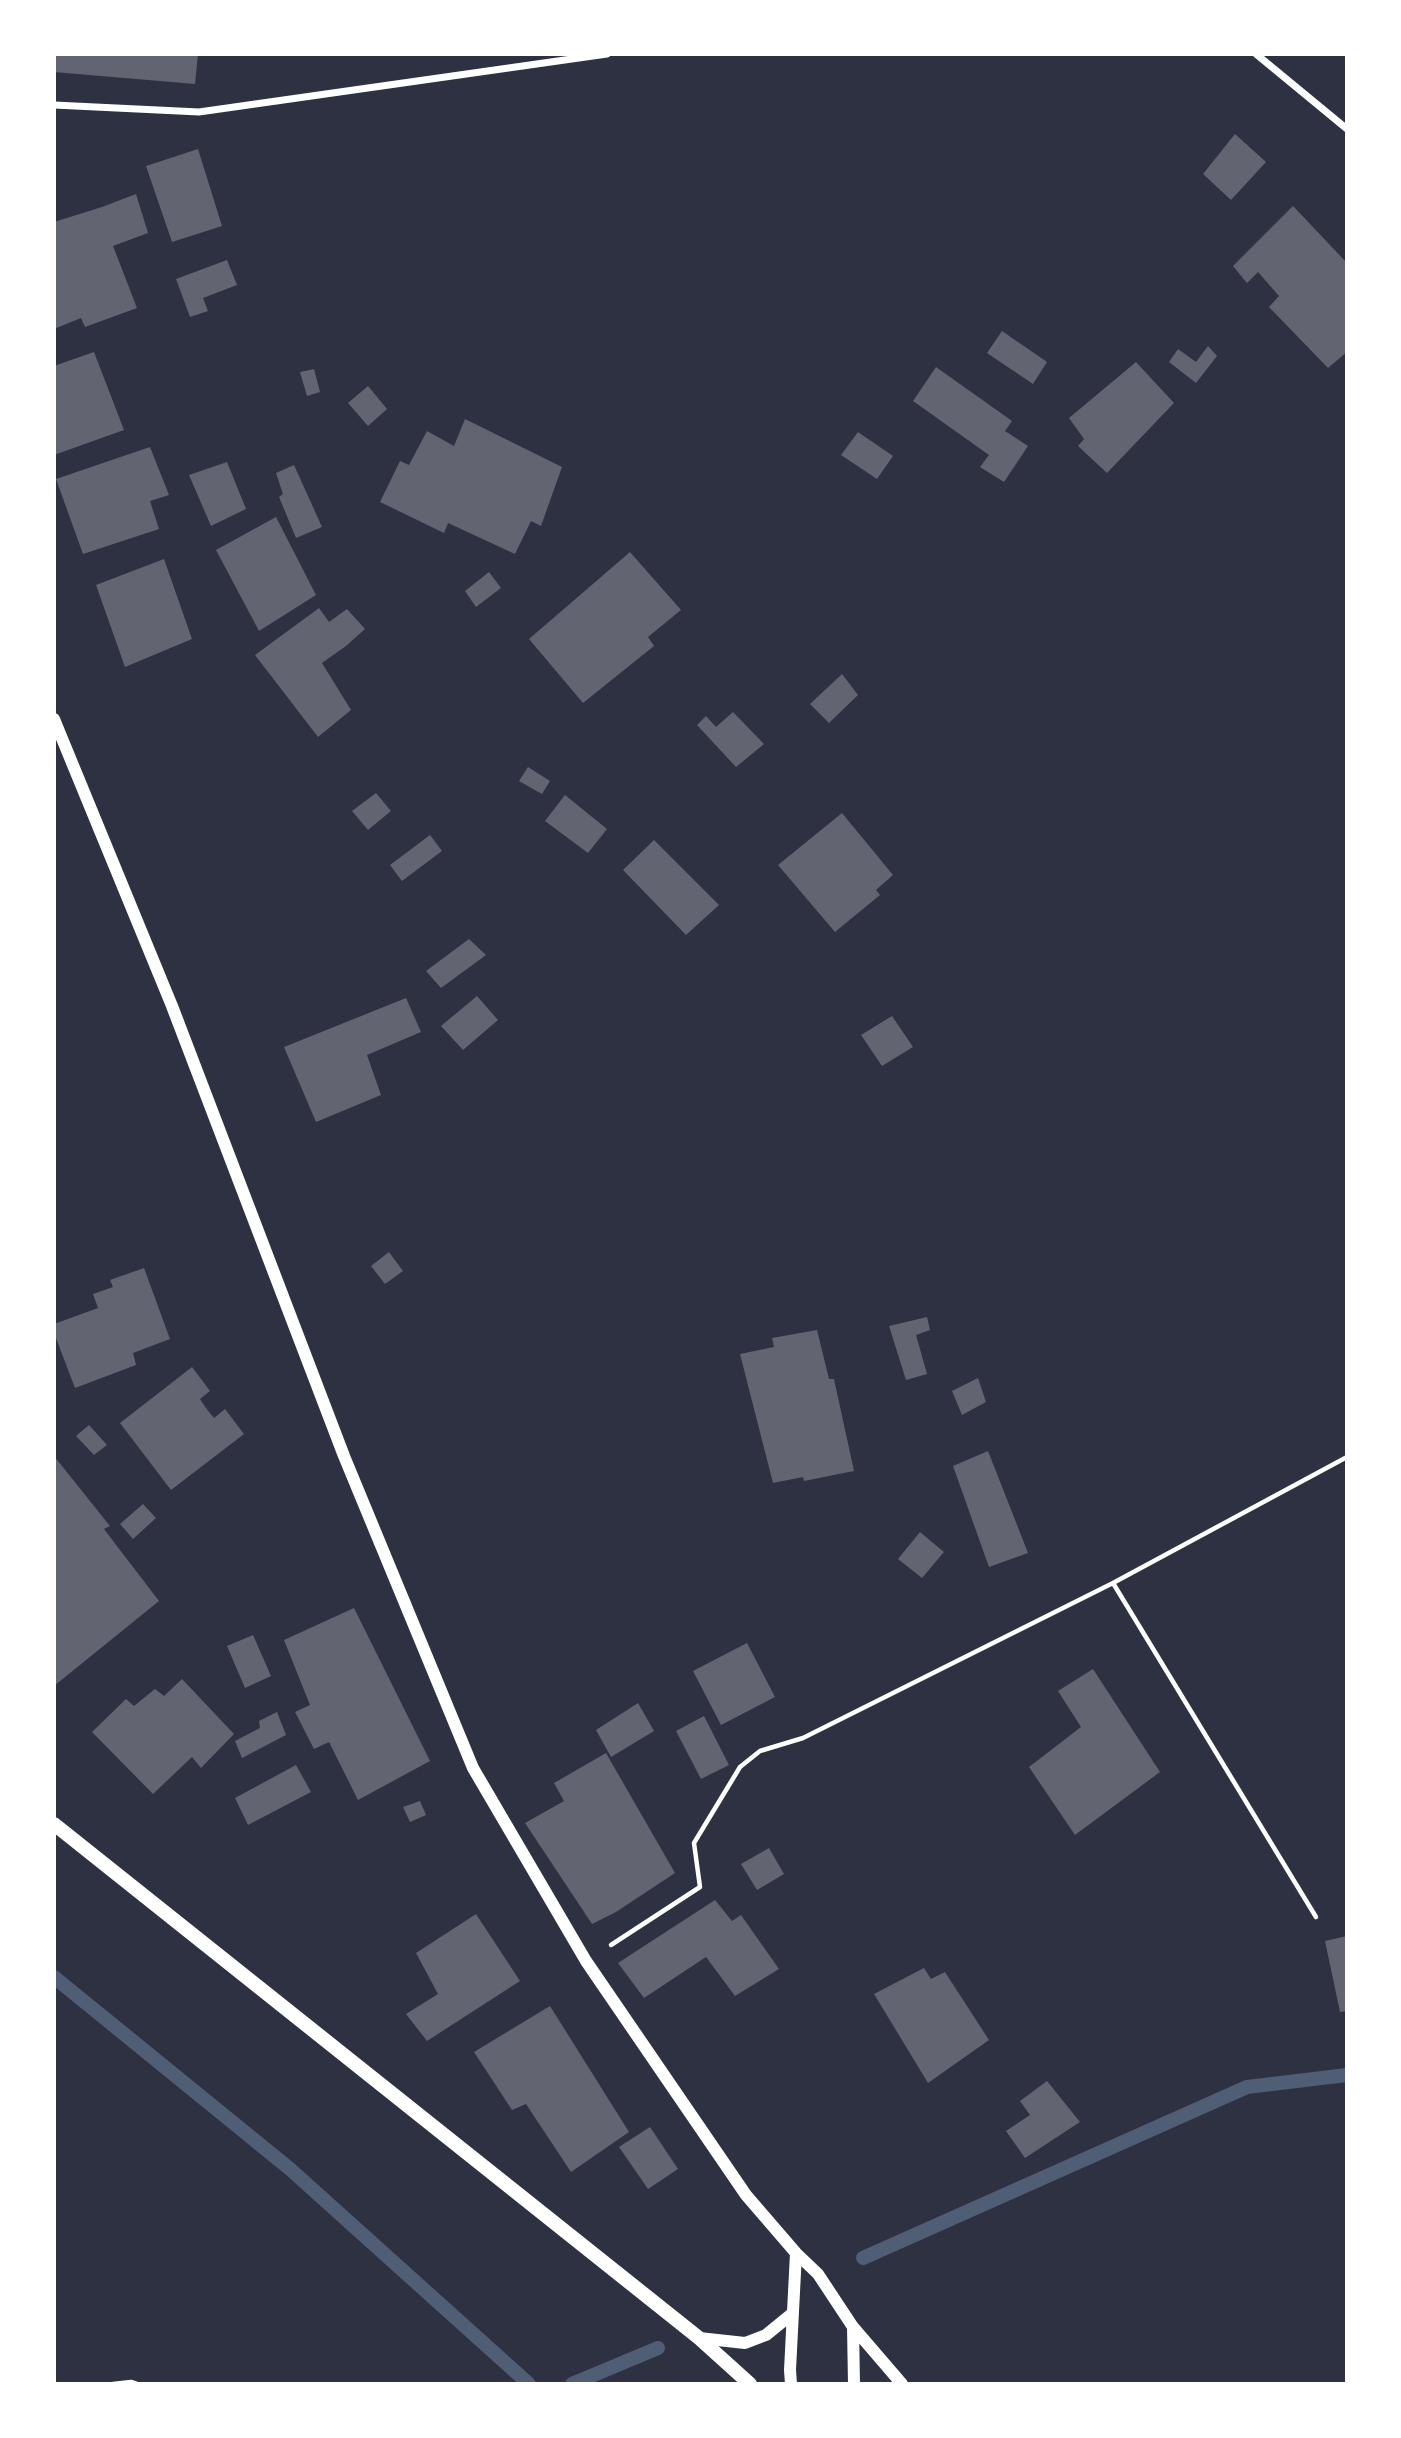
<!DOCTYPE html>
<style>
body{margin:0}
#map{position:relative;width:1401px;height:2438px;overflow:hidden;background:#2d3142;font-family:"Nunito Sans",sans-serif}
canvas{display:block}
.frame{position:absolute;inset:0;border:56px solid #fff;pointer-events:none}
</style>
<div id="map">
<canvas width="1401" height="2438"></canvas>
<div class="frame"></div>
</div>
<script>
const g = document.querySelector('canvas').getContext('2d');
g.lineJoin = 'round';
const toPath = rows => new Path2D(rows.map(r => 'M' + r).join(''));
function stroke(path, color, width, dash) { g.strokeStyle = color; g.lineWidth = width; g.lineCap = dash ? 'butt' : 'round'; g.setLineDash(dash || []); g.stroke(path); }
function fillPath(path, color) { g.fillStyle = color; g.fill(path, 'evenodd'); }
const stream = toPath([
 [54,1977,290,2169,529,2384],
 [863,2258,1247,2087,1347,2075],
 [572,2384,658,2348]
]);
const building = toPath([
 [54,54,198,54,195,84,54,72],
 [1235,134,1266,162,1231,200,1203,174],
 [198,149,222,226,172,242,146,166],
 [136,194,148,233,113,246,137,308,85,327,81,318,54,329,54,222,102,207],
 [1293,206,1347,263,1347,352,1328,368,1269,307,1279,296,1258,272,1247,283,1233,266],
 [227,260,237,285,203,298,208,311,190,317,176,279],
 [1002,331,1047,362,1033,384,987,353],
 [1208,346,1217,356,1196,383,1169,362,1178,349,1196,362],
 [94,352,124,430,54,455,54,366],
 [1136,362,1174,403,1107,473,1078,446,1084,439,1069,418],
 [936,367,1012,421,1005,431,1028,446,1004,482,980,467,989,455,913,401],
 [314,369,320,392,307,396,300,372],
 [368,386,387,409,368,426,348,403],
 [465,419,562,467,541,526,531,521,515,554,448,523,444,533,380,502,400,461,409,465,427,431,454,446],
 [858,432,893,456,877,479,841,455],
 [150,447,169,495,150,501,159,529,83,554,56,479],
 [227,462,246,509,211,526,189,475],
 [294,465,322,527,296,538,279,497,283,494,276,473],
 [276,517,316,595,259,631,216,550],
 [630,552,681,610,648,637,654,646,583,703,529,639],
 [164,559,192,639,125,667,96,585],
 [489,572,501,588,476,607,465,591],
 [319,608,329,622,347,609,365,629,346,646,322,663,351,710,318,737,255,655],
 [842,674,858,695,829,723,810,704],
 [733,712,764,744,736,767,697,725,706,716,716,727],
 [528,767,550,781,542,794,519,781],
 [376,793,391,811,368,830,352,811],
 [565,795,607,829,588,853,545,821],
 [842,813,893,875,876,890,880,895,835,932,778,865],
 [430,835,442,851,402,881,390,865],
 [654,840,719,905,686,935,623,870],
 [469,939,486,955,441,988,426,971],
 [477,996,498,1020,463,1050,441,1026],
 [406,998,421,1032,367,1055,381,1095,316,1122,284,1047],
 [892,1016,913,1047,882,1066,861,1035],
 [389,1252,403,1271,385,1284,371,1266],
 [144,1268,170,1339,133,1353,136,1365,75,1388,54,1333,54,1324,98,1308,93,1294,113,1287,110,1280],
 [927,1317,930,1330,916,1335,927,1374,906,1380,889,1326],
 [817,1330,829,1379,834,1379,854,1471,804,1481,803,1477,773,1483,740,1354,774,1347,772,1338],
 [192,1367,210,1391,200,1399,206,1408,214,1418,225,1409,244,1434,171,1490,120,1423],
 [978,1378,986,1402,962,1415,952,1391],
 [89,1425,107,1445,94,1455,76,1436],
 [988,1451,1028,1553,989,1567,953,1466],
 [54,1456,110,1526,104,1529,159,1601,54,1686],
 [143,1504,156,1518,133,1539,120,1524],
 [920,1532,944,1552,922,1578,898,1559],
 [354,1608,430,1761,358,1800,329,1742,314,1749,295,1712,310,1705,284,1640],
 [253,1635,271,1676,245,1688,227,1646],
 [747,1643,775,1697,721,1725,693,1671],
 [1093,1669,1160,1772,1075,1835,1029,1767,1081,1727,1058,1691],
 [182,1679,234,1734,201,1768,192,1757,153,1794,92,1732,126,1699,134,1706,155,1689,164,1696],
 [638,1703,654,1731,611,1757,596,1730],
 [277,1712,286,1735,242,1758,235,1741,260,1728,259,1721],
 [704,1716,729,1765,701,1779,676,1731],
 [606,1753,675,1873,616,1912,592,1924,525,1823,564,1801,554,1783],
 [296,1765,311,1792,248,1825,235,1798],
 [420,1801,426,1815,410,1822,403,1807],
 [769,1848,784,1874,757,1890,741,1864],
 [715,1900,732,1921,741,1915,779,1969,735,1996,706,1957,644,1998,618,1963],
 [476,1914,520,1981,427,2041,406,2014,438,1994,416,1953],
 [1347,1936,1347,2011,1340,2012,1325,1941],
 [924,1968,931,1979,945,1972,989,2040,928,2083,874,1994],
 [550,2006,629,2132,571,2172,526,2104,512,2110,474,2052],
 [1047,2081,1080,2122,1025,2158,1006,2131,1030,2115,1020,2101],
 [650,2127,678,2169,648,2189,619,2147]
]);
const path = toPath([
 [1113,1583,1316,1917],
 [611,1945,700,1887,694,1843,740,1767,760,1751,803,1738,1113,1583,1347,1457],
 [113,2384,131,2382,137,2384]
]);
const minor = toPath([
 [1256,54,1347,129],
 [54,105,199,112,607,54]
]);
const tertiary = toPath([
 [54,719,172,1006,344,1456,473,1768,586,1961,746,2195,796,2253,818,2274,853,2327,902,2384],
 [853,2327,854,2384],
 [699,2338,745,2343,766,2335,793,2313],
 [791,2384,790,2370,796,2253]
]);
const secondary = toPath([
 [54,1824,699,2338,750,2384]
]);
stroke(stream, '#4f5d75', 14);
fillPath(building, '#626471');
stroke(path, '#fff', 4.5);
stroke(minor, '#fff', 7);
stroke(tertiary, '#fff', 12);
stroke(secondary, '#fff', 14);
</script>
